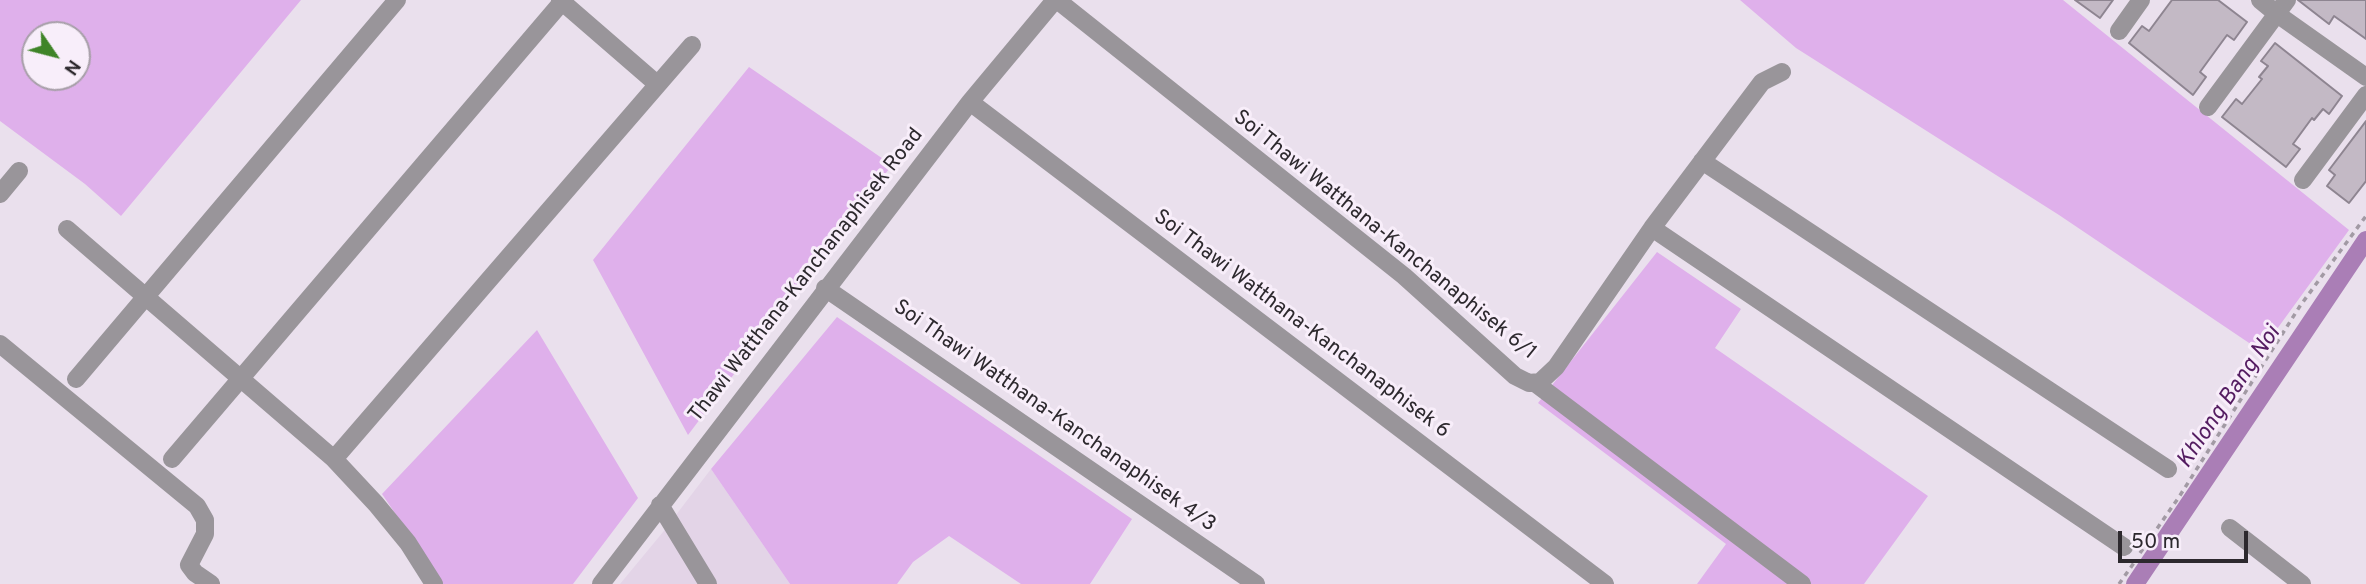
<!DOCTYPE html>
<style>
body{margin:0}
#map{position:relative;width:2366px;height:584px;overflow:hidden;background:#eae0ed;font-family:Overpass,sans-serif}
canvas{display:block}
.north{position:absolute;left:21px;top:21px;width:70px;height:70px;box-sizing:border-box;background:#f8eefa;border:2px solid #a79fa8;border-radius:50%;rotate:125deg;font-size:19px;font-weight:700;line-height:28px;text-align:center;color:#2d292e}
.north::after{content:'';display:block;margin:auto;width:24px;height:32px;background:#3f8428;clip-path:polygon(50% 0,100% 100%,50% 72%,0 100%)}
.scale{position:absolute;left:2118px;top:531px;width:130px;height:32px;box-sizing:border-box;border:4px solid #2d292e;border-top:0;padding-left:9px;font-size:21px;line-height:24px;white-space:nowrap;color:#2d292e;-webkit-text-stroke:5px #f8eefa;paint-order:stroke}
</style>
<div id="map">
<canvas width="2366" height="584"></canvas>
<div class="north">N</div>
<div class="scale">50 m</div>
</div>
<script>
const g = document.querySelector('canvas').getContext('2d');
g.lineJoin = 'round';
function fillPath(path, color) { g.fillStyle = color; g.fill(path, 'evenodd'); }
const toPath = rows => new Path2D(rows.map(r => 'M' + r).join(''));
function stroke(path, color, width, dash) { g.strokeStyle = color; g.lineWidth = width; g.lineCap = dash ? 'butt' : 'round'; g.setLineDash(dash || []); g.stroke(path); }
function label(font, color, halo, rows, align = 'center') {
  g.font = font + ' Overpass,sans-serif'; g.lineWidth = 6; g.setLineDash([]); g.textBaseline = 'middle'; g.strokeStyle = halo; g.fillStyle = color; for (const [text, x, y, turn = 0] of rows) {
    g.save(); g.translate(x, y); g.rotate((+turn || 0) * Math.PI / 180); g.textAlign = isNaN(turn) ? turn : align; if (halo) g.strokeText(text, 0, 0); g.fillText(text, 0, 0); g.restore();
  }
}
const built = toPath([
 [711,469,790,584,620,584,663,532]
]);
const green = toPath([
 [0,0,301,0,121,216,85,184,0,121],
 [77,35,77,77,35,77,35,35],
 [1740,0,2063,0,2349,230,2261,351,2059,215,1796,48],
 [749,67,892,165,688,435,593,260],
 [1657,252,1741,309,1715,348,1928,496,1864,584,1697,584,1726,544,1538,403],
 [837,317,1132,519,1090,584,1021,584,949,536,913,562,897,584,790,584,711,469],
 [537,330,638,498,573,584,443,584,382,494]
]);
const canal = toPath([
 [2135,584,2366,240]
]);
const building = toPath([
 [2075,0,2113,0,2100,18,2075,0],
 [2172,0,2218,0,2247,22,2234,40,2227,35,2200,72,2206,77,2193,95,2129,43,2142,26,2149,31,2172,0],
 [2298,0,2366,0,2366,39,2334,16,2329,24,2298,0],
 [2275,43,2342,96,2329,114,2323,109,2314,120,2312,118,2293,144,2300,149,2286,167,2222,117,2236,99,2242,104,2262,79,2259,77,2268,66,2261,61,2275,43],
 [2366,121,2366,181,2349,203,2327,186,2335,175,2329,170,2366,121]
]);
const path = toPath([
 [2140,553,2179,497,2300,306,2366,216],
 [2119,584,2136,560]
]);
const minor = toPath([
 [560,0,657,84],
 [1057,0,1404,276,1515,376,1529,383,1540,382,1556,367,1652,228,1762,82,1782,72],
 [2260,0,2277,14,2366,77],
 [2119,31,2141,0],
 [970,102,1605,584],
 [2208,107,2287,0],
 [1702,161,2168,469],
 [2303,180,2366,95],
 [0,194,19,171],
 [1652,228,2124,547],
 [67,229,334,459,376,504,408,543,434,584],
 [825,288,1256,584],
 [0,344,197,506,205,520,205,534,189,565,195,573,211,584],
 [76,379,397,0],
 [1535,383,1802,584],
 [172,459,562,2],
 [334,459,692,45],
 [660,505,708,584],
 [2230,528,2302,584],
 [601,584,970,102,1055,0]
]);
const streetNames = [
 ["Soi Thawi Watthana-Kanchanaphisek 6/1",1384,236,39],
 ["Thawi Watthana-Kanchanaphisek Road",807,276,-52],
 ["Soi Thawi Watthana-Kanchanaphisek 6",1301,325,37],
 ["Soi Thawi Watthana-Kanchanaphisek 4/3",1054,417,35]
];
const waterNames = [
 ["Khlong Bang Noi",2230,398,-56]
];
fillPath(built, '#e3d4e7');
fillPath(green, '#dfb0eb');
stroke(canal, '#aa7eb6', 18);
fillPath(building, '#c3b9c5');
stroke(building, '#8e8591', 2);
stroke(path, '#a29aa4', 3.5, [5, 5]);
stroke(minor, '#99959a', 18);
label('21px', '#2d292e', '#f8eefa', streetNames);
label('italic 23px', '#541c61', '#f8eefa', waterNames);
</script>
